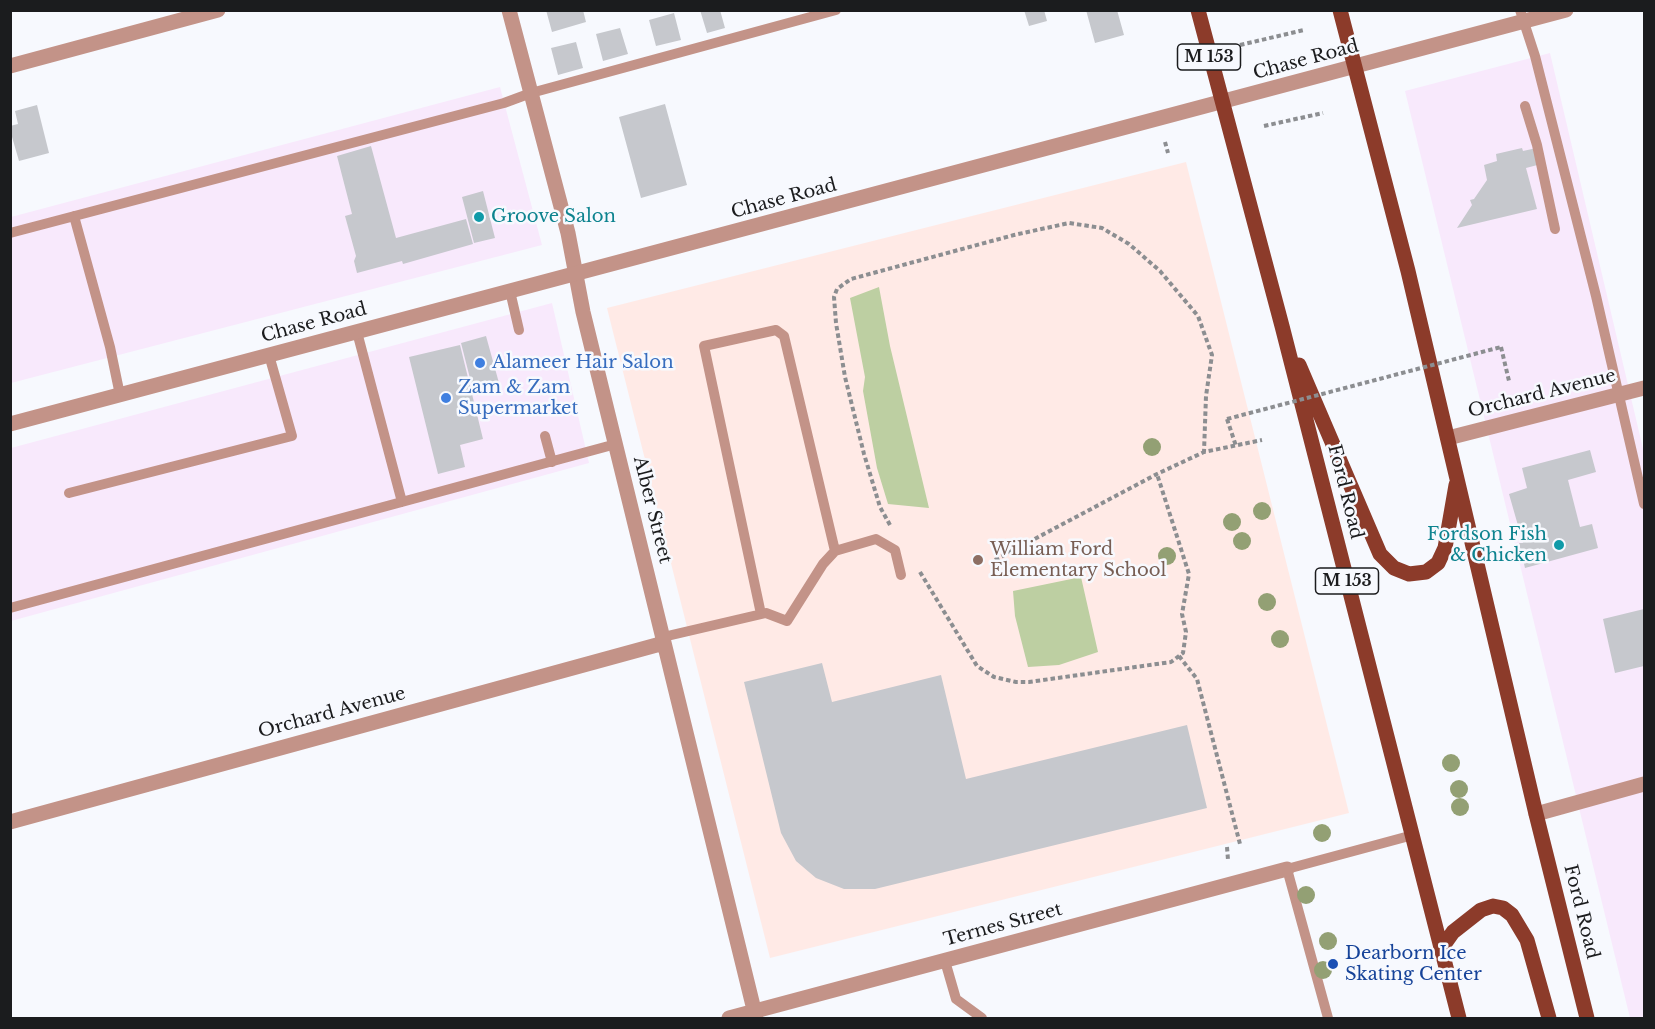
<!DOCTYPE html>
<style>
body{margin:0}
#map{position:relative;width:1655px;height:1029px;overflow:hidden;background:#f7f9fe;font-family:"Libre Baskerville",serif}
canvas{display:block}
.frame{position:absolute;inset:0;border:12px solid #1b1c1e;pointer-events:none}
</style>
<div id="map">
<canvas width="1655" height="1029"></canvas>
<div class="frame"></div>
</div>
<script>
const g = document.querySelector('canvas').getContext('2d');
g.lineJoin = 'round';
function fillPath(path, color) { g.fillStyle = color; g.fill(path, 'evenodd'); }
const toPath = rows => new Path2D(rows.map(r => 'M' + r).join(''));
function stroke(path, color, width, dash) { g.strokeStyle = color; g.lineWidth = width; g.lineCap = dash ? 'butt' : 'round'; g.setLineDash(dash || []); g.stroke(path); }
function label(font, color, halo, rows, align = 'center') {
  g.font = font + ' "Libre Baskerville",serif'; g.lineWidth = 5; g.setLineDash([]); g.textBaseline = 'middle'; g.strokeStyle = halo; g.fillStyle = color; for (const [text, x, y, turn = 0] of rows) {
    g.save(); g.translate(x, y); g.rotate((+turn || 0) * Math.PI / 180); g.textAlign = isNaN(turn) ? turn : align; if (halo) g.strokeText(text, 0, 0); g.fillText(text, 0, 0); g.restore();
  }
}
const commercial = toPath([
 [1550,53,1644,453,1644,1018,1630,1018,1405,91],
 [500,87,542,245,11,383,11,217],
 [552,303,589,463,11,621,11,448]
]);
const education = toPath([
 [1186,162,1349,813,770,958,607,308]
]);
const green = toPath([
 [879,287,890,346,929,508,888,504,877,468,863,391,865,377,850,298],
 [1081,577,1098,652,1059,665,1028,667,1015,616,1013,591]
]);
const building = toPath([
 [546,10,583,10,586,22,552,32],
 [700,10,720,10,725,28,707,33],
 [1024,10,1044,10,1047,21,1029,26],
 [1086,10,1117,10,1124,35,1095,43],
 [674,13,681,40,656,46,649,20],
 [620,28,628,54,603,61,596,34],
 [576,42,583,68,558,75,551,48],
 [665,104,687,185,641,198,619,117],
 [37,105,49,153,19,161,10,130,10,126,18,124,15,111],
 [371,146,396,238,466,219,473,244,403,264,402,261,357,273,354,261,356,256,345,216,352,214,337,156],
 [1541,147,1545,163,1526,168,1537,209,1457,228,1472,205,1470,200,1474,199,1487,180,1484,165,1497,161,1496,154,1522,148,1523,151],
 [483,191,495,238,474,243,462,197],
 [486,336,499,383,473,390,461,343],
 [460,345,483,439,460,445,465,467,438,474,409,357],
 [1590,450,1596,472,1568,480,1580,527,1592,524,1598,548,1525,568,1519,543,1523,543,1509,494,1527,488,1522,468],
 [1644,609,1644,666,1615,673,1603,619],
 [822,663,832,702,941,675,966,779,1187,725,1207,808,875,889,844,889,816,878,796,861,781,833,744,682]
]);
const path = toPath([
 [1240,45,1304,30],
 [1264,126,1323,113],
 [1165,142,1168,153],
 [1501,347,1509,381],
 [1227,419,1236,446],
 [890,525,880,507,864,454,845,377,836,323,834,297,837,289,851,279,1014,235,1069,223,1102,228,1129,244,1160,271,1198,316,1212,355,1206,396,1204,452],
 [995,560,1157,474,1204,452,1262,440],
 [920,572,977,666,994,677,1016,682,1029,682,1171,662,1183,653,1186,632,1182,614,1189,574,1157,474],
 [1179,656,1197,679,1240,844],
 [1227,847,1228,860]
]);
const service = toPath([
 [1520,10,1535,56,1596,296,1644,504],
 [1525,106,1537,145,1555,229],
 [74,216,110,347,120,395],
 [10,233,504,103,531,93,836,10],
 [510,291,519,330],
 [357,332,402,502],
 [545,436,552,462],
 [69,493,292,436,269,355],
 [10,608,616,444],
 [761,614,704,346,776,330,784,336,835,551],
 [663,637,766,613,787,621,823,564,835,551,876,539,895,550,901,575],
 [945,961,956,999,982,1018],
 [1328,1018,1287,869,1413,835]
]);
const minor = toPath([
 [509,10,568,233,583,312,756,1018],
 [10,66,218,10],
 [1448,438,1644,388],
 [1536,814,1644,784],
 [10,822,664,643],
 [729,1018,1287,869]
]);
const tertiary = toPath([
 [10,424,1566,10]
]);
const primary = toPath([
 [1198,10,1282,326,1459,1018],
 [1340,10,1408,271,1536,814,1587,1018],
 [1299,365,1380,554,1394,568,1409,574,1426,572,1438,563,1445,548,1456,485],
 [1441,949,1453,932,1481,910,1493,906,1503,908,1512,915,1527,940,1549,1018]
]);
const pathBridge = toPath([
 [1227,419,1501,347]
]);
const trees = [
 [1152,447],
 [1262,511],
 [1232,522],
 [1242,541],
 [1167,556],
 [1267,602],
 [1280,639],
 [1451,763],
 [1459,789],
 [1460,807],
 [1322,833],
 [1306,895],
 [1328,941],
 [1323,970]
];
const markers = [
 [479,217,6,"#0f9aa8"],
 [480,363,6,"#3f7fe0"],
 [446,398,6,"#3f7fe0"],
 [1559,545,6,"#0f9aa8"],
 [978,560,6,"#8d6e63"],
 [1333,964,6,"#1a4fb4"]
];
const shields = [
 [1209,57,63],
 [1347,581,63]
];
const shieldNames = [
 ["M 153",1209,57],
 ["M 153",1347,581]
];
const streetNames = [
 ["Chase Road",1306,60,-15],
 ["Chase Road",784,199,-15],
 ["Chase Road",314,323,-15],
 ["Orchard Avenue",1542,394,-14],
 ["Ford Road",1345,492,76],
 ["Alber Street",652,510,76],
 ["Orchard Avenue",332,713,-15],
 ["Ford Road",1581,912,76],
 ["Ternes Street",1003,925,-15]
];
const cultureNames = [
 ["Groove Salon",491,217],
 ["Fordson Fish",1547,535,"right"],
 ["& Chicken",1547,556,"right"]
];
const shopNames = [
 ["Alameer Hair Salon",492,363],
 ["Zam & Zam",458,388],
 ["Supermarket",458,409]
];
const educationNames = [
 ["William Ford",990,550],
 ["Elementary School",990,571]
];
const transitNames = [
 ["Dearborn Ice",1345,954],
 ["Skating Center",1345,975]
];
fillPath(commercial, '#f8e9fc');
fillPath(education, '#ffeae6');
fillPath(green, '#bdcfa2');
fillPath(building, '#c6c8cd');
stroke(path, '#8c8e91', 4, [4.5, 3]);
stroke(service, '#c39388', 10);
stroke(minor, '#c39388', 15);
stroke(tertiary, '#c39388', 15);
stroke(primary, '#8c3b2a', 15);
stroke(pathBridge, '#8c8e91', 4, [4.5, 3]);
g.fillStyle = '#93a074';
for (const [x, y] of trees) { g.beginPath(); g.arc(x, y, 9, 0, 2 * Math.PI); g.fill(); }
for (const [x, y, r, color] of markers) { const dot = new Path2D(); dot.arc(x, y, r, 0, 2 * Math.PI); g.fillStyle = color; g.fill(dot); stroke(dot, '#f7f9fe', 2); }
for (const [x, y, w] of shields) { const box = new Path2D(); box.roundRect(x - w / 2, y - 13, w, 26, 4.5); g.fillStyle = '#f7f9fe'; g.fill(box); stroke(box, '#1b1c1e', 1.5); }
label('bold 16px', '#1b1c1e', null, shieldNames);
label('18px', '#1b1c1e', '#f7f9fe', streetNames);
label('18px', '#0d838f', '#f7f9fe', cultureNames, 'left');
label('18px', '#366cbe', '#f7f9fe', shopNames, 'left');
label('18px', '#785e54', '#f7f9fe', educationNames, 'left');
label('18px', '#164399', '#f7f9fe', transitNames, 'left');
</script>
